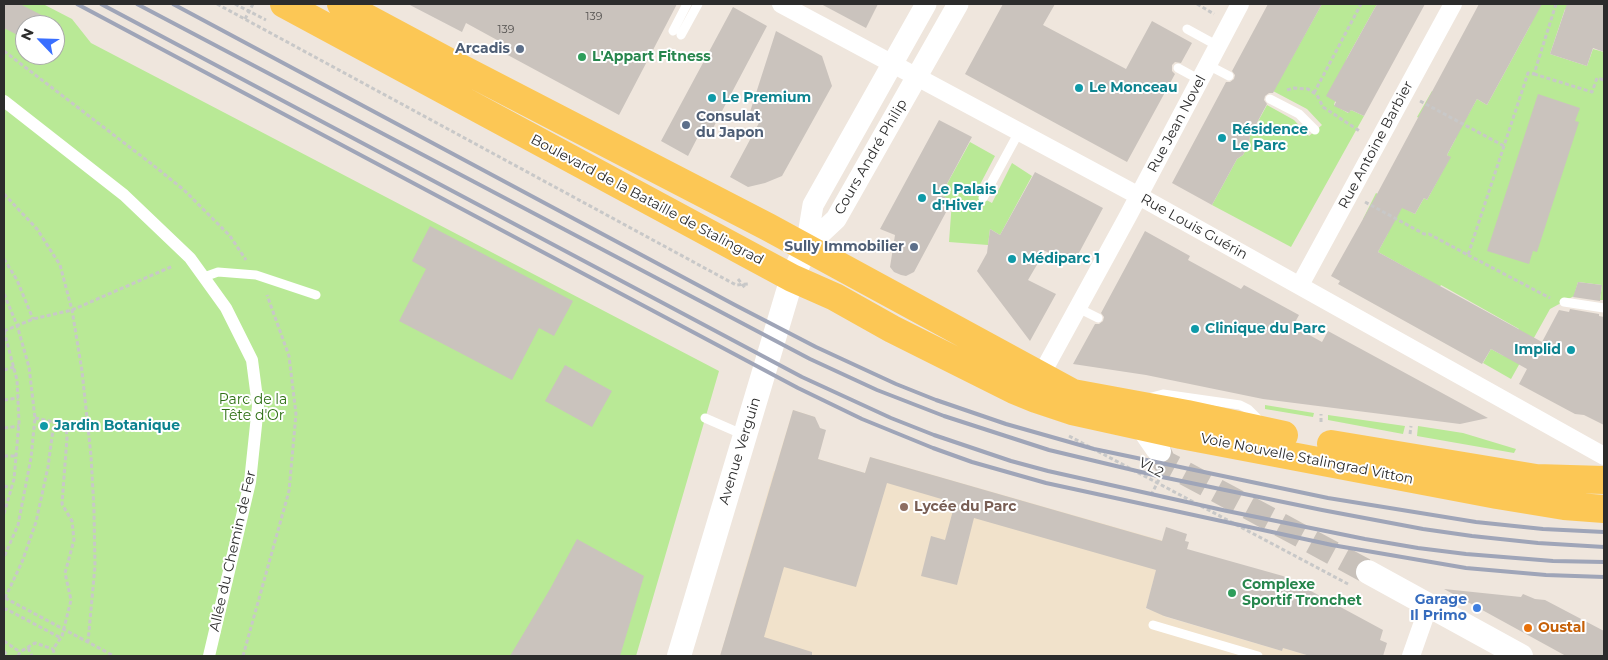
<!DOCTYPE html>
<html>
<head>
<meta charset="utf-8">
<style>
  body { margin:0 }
  #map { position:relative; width:1608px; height:660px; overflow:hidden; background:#efe6dd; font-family:Montserrat,sans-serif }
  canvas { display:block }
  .frame { position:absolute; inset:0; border:5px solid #2c2c2c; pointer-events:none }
  .north { position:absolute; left:15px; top:15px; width:50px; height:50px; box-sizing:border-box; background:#fff; border:1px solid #ababab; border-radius:50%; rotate:294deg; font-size:14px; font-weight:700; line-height:20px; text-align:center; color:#2c2c2c }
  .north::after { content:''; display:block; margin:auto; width:18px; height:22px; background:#3a6fff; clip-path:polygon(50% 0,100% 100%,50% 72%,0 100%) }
</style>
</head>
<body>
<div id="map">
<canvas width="1608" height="660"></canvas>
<div class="frame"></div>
<div class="north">N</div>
</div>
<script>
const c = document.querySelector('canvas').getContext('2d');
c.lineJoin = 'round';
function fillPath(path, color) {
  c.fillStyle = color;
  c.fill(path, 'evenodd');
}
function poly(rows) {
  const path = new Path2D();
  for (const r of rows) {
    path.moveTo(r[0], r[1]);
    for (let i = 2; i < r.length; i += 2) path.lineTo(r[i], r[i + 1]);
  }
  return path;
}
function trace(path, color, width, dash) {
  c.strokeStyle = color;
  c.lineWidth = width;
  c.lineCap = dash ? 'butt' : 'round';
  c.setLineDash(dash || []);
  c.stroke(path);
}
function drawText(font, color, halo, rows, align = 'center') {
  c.font = font + ' Montserrat,sans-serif';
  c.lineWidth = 4;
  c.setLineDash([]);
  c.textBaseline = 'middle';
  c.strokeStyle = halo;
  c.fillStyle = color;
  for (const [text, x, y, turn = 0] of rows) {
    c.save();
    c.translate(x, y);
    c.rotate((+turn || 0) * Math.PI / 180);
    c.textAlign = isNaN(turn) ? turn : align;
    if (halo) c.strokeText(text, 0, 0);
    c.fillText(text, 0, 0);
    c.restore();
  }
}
fillPath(poly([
  [793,410,815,417,816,421,818,459,865,473,870,457,1164,541,1146,609,1163,613,1163,616,1282,651,1283,648,1310,656,720,656,729,626,731,627,735,615,732,614,774,471,777,472,781,461,778,459]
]), '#f1e2cb');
fillPath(poly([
  [4,4,43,4,72,19,91,43,719,371,636,656,4,656],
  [25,25,55,25,55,55,25,55],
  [1322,4,1377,4,1347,58,1334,105,1348,113,1351,110,1364,116,1291,247,1212,205,1237,159,1243,155,1249,144,1250,136,1267,105,1294,120,1309,136,1322,125,1307,109,1273,91],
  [1532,4,1571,4,1569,10,1565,9,1550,54,1587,66,1593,49,1604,52,1604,300,1600,300,1602,285,1578,282,1574,296,1550,309,1511,379,1483,363,1491,349,1504,356,1519,329,1441,285,1420,322,1423,277,1378,252,1388,233,1363,219,1376,193,1415,214,1424,198,1427,200,1450,157,1447,155,1456,138,1417,117,1432,91,1457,105,1468,115,1477,99,1487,105,1530,26],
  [970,142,995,156,975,194,992,203,1012,163,1032,176,1000,235,990,229,988,245,949,242,952,201,941,195],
  [1265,405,1314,413,1313,417,1265,409],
  [1328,415,1405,426,1403,434,1328,420],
  [1418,426,1463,433,1516,449,1514,453,1417,436]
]), '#b9e996');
fillPath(poly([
  [4,4,20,4,61,25,25,25,25,39,4,28],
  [408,4,677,4,619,115,504,53,508,46,466,23,462,32],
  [821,4,878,4,866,28],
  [1003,4,1055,4,1043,25,1126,69,1152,21,1192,43,1181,63,1175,62,1172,65,1172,71,1175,74,1127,162,965,74],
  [1268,4,1322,4,1273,93,1269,93,1265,96,1264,100,1267,104,1250,136,1249,144,1243,155,1237,159,1212,205,1172,183,1226,82,1230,82,1234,79,1235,75,1232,71],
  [1377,4,1425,4,1364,116,1351,110,1349,113,1334,106,1336,102,1326,96],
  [1479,4,1542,4,1487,105,1477,99,1447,155,1451,157,1427,200,1424,198,1415,214,1402,208,1378,252,1542,342,1559,310,1569,312,1570,309,1599,314,1599,316,1604,317,1604,425,1584,415,1575,414,1519,384,1527,369,1491,349,1482,364,1338,284,1340,281,1331,276,1377,194],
  [1567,4,1604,4,1604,52,1593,48,1587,66,1550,54],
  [733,7,767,26,712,130,704,125,688,156,661,141],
  [776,31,822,56,832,86,782,176,765,183,748,187,730,177,760,121,749,115],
  [1538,94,1580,108,1575,121,1579,122,1537,252,1533,251,1529,264,1487,251],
  [939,120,972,137,941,195,952,201,914,272,906,276,901,275,894,272,890,267,895,235,880,229],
  [1035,172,1103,208,1073,264,1045,251,1028,280,1056,294,1030,341,977,271,987,253,990,229,1000,235],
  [430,226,573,301,554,336,539,328,512,380,399,321,426,269,412,261],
  [1145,231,1190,256,1188,260,1241,289,1244,285,1299,315,1293,326,1322,342,1328,331,1488,418,1460,424,1263,399,1146,375,1073,364,1095,324,1099,324,1103,321,1104,317,1101,313],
  [1578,282,1602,285,1600,301,1573,297],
  [565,365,612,391,592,427,545,401],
  [793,410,815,417,820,428,826,430,818,459,865,473,870,457,1162,541,1166,527,1187,534,1185,541,1189,542,1187,549,1283,576,1383,630,1380,640,1387,643,1383,656,1310,656,1283,648,1282,651,1164,616,1146,608,1156,570,974,518,957,585,921,576,931,536,945,540,955,503,887,483,856,587,784,567,764,637,812,652,812,656,720,656],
  [577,539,644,576,620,656,510,656,550,589],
  [1444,589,1521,597,1523,594,1535,599,1545,600,1604,631,1604,656,1566,656]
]), '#cac3bd');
trace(poly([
  [1159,451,1164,462,1368,572]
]), '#c8c1ba', 24, [24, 12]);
trace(poly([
  [217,4,736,285,748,284],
  [235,4,266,20],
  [1197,4,1214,14],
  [245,19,253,4],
  [4,51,153,165,184,190,230,236,246,260],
  [1534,74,1592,92,1597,78,1604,80],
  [1287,90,1294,88,1308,89,1317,95,1323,107,1361,132],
  [1314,93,1361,4],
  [1420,101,1504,146],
  [4,194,37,229,60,265,72,310,82,371,91,456,94,510,95,566,88,642],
  [1365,202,1424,234,1429,234,1468,255,1528,73,1534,74,1556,4],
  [1468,255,1550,298],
  [4,259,17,280,33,319],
  [738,279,746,289],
  [4,294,17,325,29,367,35,418,31,458,18,525,4,557],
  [4,331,33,319,72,310,173,266],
  [4,331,17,380,19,422,14,479,4,514],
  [4,370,14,367],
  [4,400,18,398],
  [35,418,54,422],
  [1321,422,1321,414],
  [4,428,19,426],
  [1410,434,1411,426],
  [1069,436,1348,584],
  [4,456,16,456],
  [4,486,12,488],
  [1151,495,1163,472],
  [5,598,22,562,36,522,48,467,54,422,62,422,66,427,67,438,62,504,72,521,74,540,65,573,71,600,62,636,53,649,55,656],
  [5,598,114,656],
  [4,610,6,609,61,638],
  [4,641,20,652],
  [28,648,32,656],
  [4,651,8,656],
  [18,656,20,652,35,643,53,649],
  [243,656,289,491,296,414,289,356,267,295]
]), '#c8c8c8', 3, [4, 2.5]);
trace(poly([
  [1187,29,1218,46],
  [673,31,687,4],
  [681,35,698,4],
  [1208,65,1229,76],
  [1178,68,1200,80],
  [1270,99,1299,114,1315,130],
  [983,198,1019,132],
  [204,277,218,272,256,275,316,295],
  [1564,302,1604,308],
  [1078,308,1098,318],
  [1148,398,1163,394,1240,405,1248,409,1260,421],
  [705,418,744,435],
  [1153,625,1258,656]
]), '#fff', 9);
trace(poly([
  [4,101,124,195,190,258,226,308,252,360,258,406,250,482,209,656]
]), '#fff', 12);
trace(poly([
  [781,4,1139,196,1604,456],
  [1300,285,1453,4],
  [1041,375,1128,216,1240,4],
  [1411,656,1429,605]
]), '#fff', 18);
trace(poly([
  [806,247,836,219,958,4],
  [806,247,813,205,926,4]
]), '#fff', 21);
trace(poly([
  [1141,425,1159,451],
  [1368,572,1521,656],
  [679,656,792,278,806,247]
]), '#fff', 24);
trace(poly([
  [284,4,792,278,835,297,892,329,1014,390,1036,399,1072,411,1181,435,1497,495,1564,506,1604,509],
  [341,4,455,65,768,227,1073,393,1187,414,1284,435],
  [1331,444,1536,478,1604,480]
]), '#fcc755', 28);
trace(poly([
  [77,4,798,388,862,419,933,448,972,462,1046,483,1332,545,1466,568,1546,575,1604,577],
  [101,4,802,377,891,418,934,435,1011,461,1048,471,1227,511,1365,539,1418,548,1466,554,1553,561,1604,562],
  [137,4,810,359,877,390,944,416,1049,450,1162,477,1322,510,1423,529,1472,536,1538,543,1604,547],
  [173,4,735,305,816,347,896,384,936,400,1006,424,1094,449,1328,498,1476,522,1543,529,1604,532]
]), '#9fa5b8', 4);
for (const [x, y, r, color] of [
  [520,49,5,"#5c6f8a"],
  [582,57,5,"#2e9e5b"],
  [1079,88,5,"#0f9aa8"],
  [712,98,5,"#0f9aa8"],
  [686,125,5,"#5c6f8a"],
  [1222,138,5,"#0f9aa8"],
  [922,198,5,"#0f9aa8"],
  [914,247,5,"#5c6f8a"],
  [1012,259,5,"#0f9aa8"],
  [1195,329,5,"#0f9aa8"],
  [1571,350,5,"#0f9aa8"],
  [44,426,5,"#0f9aa8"],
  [904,507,5,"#8d6e63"],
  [1232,593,5,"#2e9e5b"],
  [1477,608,5,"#3f7fe0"],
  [1528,628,5,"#e8710a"]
]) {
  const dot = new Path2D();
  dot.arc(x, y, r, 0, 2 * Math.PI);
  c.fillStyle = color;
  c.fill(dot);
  trace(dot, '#fff', 2);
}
drawText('11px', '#545250', null, [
  ["139",594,17],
  ["139",506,30]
]);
drawText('bold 14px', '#4e5e75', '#fff', [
  ["Arcadis",510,49],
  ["Consulat",696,117,"left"],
  ["du Japon",696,133,"left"],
  ["Sully Immobilier",904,247]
], 'right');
drawText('bold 14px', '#27864d', '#fff', [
  ["L'Appart Fitness",592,57],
  ["Complexe",1242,585],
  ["Sportif Tronchet",1242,601]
], 'left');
drawText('bold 14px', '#0d838f', '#fff', [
  ["Le Monceau",1089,88],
  ["Le Premium",722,98],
  ["Résidence",1232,130],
  ["Le Parc",1232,146],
  ["Le Palais",932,190],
  ["d'Hiver",932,206],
  ["Médiparc 1",1022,259],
  ["Clinique du Parc",1205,329],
  ["Implid",1561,350,"right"],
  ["Jardin Botanique",54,426]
], 'left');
drawText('14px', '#2c2c2c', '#fff', [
  ["Rue Jean Novel",1177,124,-62],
  ["Rue Antoine Barbier",1376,145,-62],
  ["Cours André Philip",871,157,-60],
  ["Boulevard de la Bataille de Stalingrad",647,200,28],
  ["Rue Louis Guérin",1194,227,29],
  ["Avenue Verguin",740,451,-73],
  ["Voie Nouvelle Stalingrad Vitton",1307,459,11],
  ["VL2",1151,468,28],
  ["Allée du Chemin de Fer",233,551,-77]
]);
drawText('14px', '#2f7015', '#fff', [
  ["Parc de la",253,400],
  ["Tête d'Or",253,416]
]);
drawText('bold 14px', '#785e54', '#fff', [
  ["Lycée du Parc",914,507]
], 'left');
drawText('bold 14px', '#366cbe', '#fff', [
  ["Garage",1467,600],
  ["Il Primo",1467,616]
], 'right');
drawText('bold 14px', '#c56008', '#fff', [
  ["Oustal",1538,628]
], 'left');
</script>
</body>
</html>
